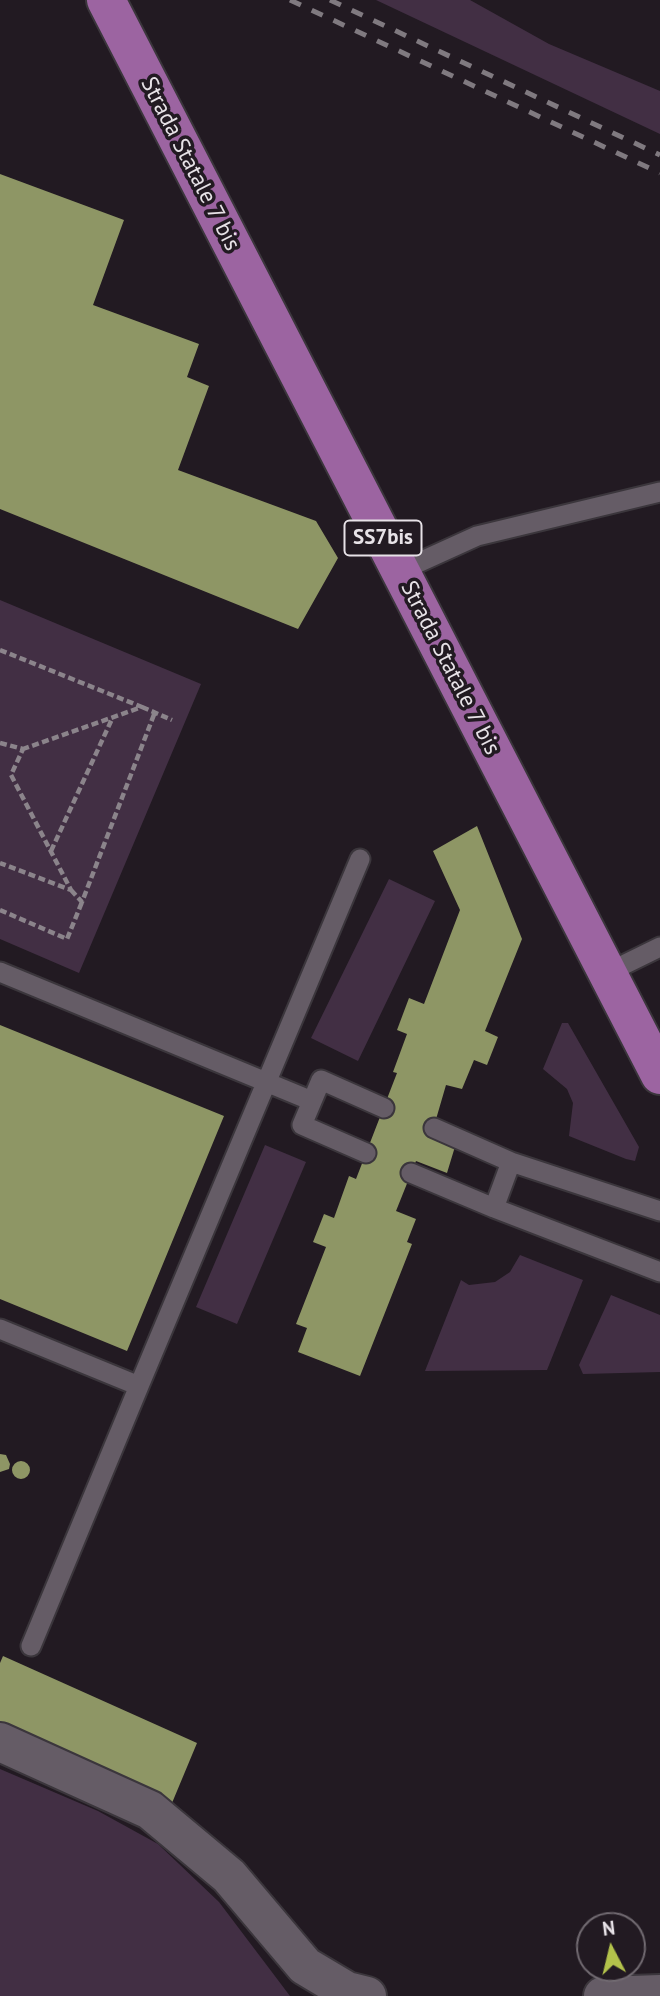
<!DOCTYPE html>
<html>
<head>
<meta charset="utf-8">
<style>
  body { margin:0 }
  #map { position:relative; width:660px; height:1996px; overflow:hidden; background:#221a22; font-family:"PT Sans",sans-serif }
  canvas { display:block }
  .north { position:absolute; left:576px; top:1912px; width:70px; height:70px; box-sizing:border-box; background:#221a22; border:2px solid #716a71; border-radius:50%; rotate:353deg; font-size:19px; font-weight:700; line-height:28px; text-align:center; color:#e7e2e7 }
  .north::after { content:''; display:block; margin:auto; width:24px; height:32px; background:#b3c24b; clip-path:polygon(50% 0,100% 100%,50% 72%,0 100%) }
</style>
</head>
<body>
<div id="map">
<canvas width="660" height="1996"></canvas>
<div class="north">N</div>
</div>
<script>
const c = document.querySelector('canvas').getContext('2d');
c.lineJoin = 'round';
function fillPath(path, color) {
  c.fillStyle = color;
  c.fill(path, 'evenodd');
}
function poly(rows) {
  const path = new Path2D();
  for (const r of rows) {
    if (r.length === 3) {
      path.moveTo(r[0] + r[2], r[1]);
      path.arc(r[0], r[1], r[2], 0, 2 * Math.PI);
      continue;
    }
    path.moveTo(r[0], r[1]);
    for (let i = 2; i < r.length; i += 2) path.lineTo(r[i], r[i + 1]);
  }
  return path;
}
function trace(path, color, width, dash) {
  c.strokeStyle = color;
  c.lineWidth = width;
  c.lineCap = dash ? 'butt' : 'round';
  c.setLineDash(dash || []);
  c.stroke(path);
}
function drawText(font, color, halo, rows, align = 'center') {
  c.font = font + ' "PT Sans",sans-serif';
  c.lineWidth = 7;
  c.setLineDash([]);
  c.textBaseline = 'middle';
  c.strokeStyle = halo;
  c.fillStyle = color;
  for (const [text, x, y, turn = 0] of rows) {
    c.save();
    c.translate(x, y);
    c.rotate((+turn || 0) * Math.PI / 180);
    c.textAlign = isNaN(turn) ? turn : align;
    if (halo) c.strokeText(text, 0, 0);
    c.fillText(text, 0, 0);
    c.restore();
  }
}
fillPath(poly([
  [376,0,470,0,549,44,660,91,660,134],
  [0,600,201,684,79,973,0,939],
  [389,879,435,901,358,1061,311,1038],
  [562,1023,568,1023,639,1147,635,1161,626,1159,569,1136,573,1103,567,1089,543,1069],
  [265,1145,306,1162,237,1324,196,1307],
  [520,1255,583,1280,547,1370,425,1371,461,1280,469,1285,495,1282,510,1272],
  [611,1295,660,1315,660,1372,583,1374,579,1365],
  [0,1769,98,1811,158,1844,219,1902,290,1996,0,1996]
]), '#422f44');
fillPath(poly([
  [0,174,124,220,93,305,199,344,187,377,209,386,178,470,316,521,338,558,298,629,0,509],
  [477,826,522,939,485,1031,498,1037,487,1065,474,1060,462,1089,446,1085,432,1133,457,1140,447,1173,416,1161,396,1211,416,1219,407,1242,412,1244,360,1376,298,1352,307,1328,296,1324,326,1247,313,1242,324,1214,334,1218,349,1176,356,1179,397,1073,393,1072,407,1034,397,1030,409,998,424,1004,460,910,433,851],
  [0,1025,224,1116,127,1351,0,1299],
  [0,1454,6,1455,10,1464,9,1469,0,1472],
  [21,1470,9],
  [3,1656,197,1743,172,1803,0,1727,0,1663]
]), '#8e9665');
const service = poly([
  [400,571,477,536,660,492],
  [0,972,312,1101],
  [607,973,660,947],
  [434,1128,511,1162],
  [366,1153,302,1125,321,1080,384,1108],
  [411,1173,494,1208],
  [660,1211,511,1162,494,1208,660,1272],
  [0,1329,139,1386,31,1646],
  [139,1386,360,859]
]);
const minor = poly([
  [0,1742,150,1810,229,1876,305,1966,347,1991,367,1996],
  [603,1996,660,1994]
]);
const primary = poly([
  [106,0,660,1075]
]);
trace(service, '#3b363c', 23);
trace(minor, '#3b363c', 42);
trace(primary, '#3b363c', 42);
trace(poly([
  [0,650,142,707,23,749],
  [142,707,172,720],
  [0,743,23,749,11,775,71,890,0,863],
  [51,851,112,719],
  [71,890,82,902,155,712],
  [0,910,67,939,82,902]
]), '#8b848b', 4.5, [7, 3.5]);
trace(service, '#655c66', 19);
trace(minor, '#655c66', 38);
trace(primary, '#9c64a1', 38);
trace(poly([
  [290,0,660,173],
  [330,0,660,155]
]), '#807a80', 5, [12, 12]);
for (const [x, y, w] of [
  [383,538,77]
]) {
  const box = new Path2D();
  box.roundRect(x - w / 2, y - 17.5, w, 35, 5);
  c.fillStyle = '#221a22';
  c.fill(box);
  trace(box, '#e7e2e7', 2);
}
drawText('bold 21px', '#e7e2e7', null, [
  ["SS7bis",383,538]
]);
drawText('23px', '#e7e2e7', '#221a22', [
  ["Strada Statale 7 bis",190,164,63],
  ["Strada Statale 7 bis",450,668,63]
]);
</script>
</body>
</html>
